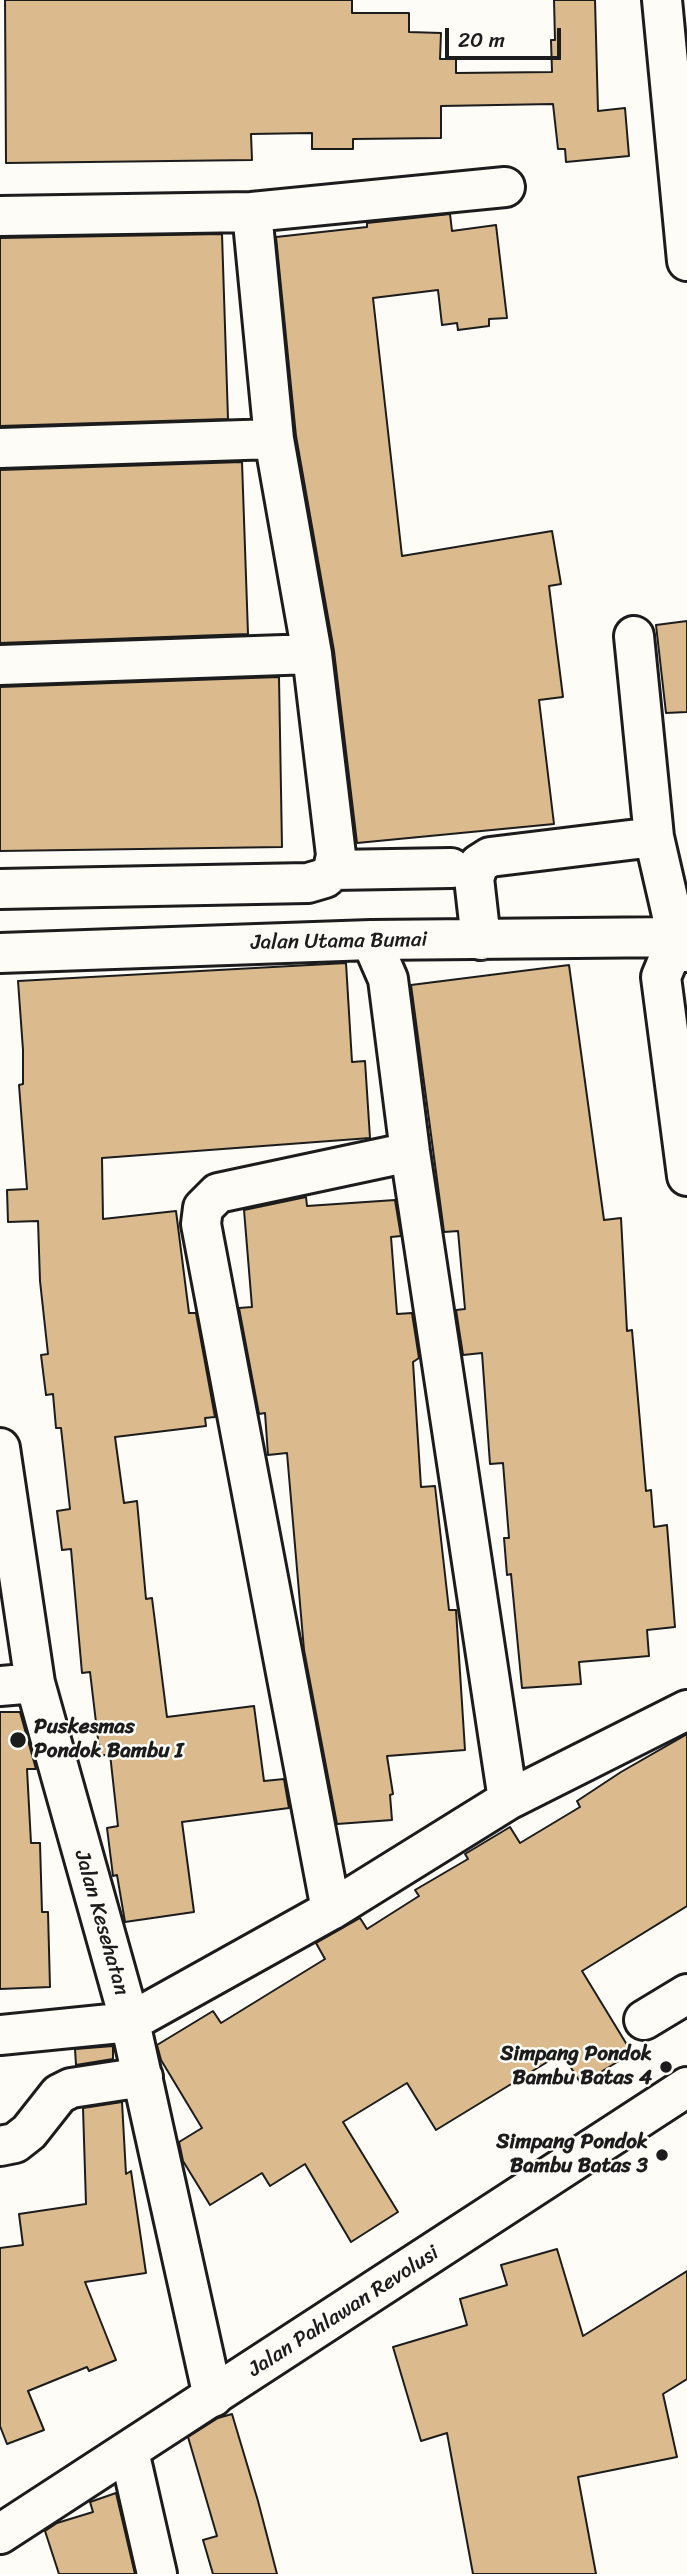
<!DOCTYPE html>
<html>
<head>
<meta charset="utf-8">
<style>
  body { margin:0 }
  #map { position:relative; width:687px; height:2574px; overflow:hidden; background:#fdfcf7; font-family:Sriracha,sans-serif }
  canvas { display:block }
  .scale { position:absolute; left:445px; top:28px; width:116px; height:32px; box-sizing:border-box; border:4px solid #1c1c1c; border-top:0; padding-left:9px; font-size:21px; line-height:24px; white-space:nowrap; color:#1c1c1c; -webkit-text-stroke:5px #fdfcf7; paint-order:stroke }
</style>
</head>
<body>
<div id="map">
<canvas width="687" height="2574"></canvas>
<div class="scale">20 m</div>
</div>
<script>
const c = document.querySelector('canvas').getContext('2d');
c.lineJoin = 'round';
function fillPath(path, color) {
  c.fillStyle = color;
  c.fill(path, 'evenodd');
}
function poly(rows) {
  const path = new Path2D();
  for (const r of rows) {
    path.moveTo(r[0], r[1]);
    for (let i = 2; i < r.length; i += 2) path.lineTo(r[i], r[i + 1]);
  }
  return path;
}
function trace(path, color, width, dash) {
  c.strokeStyle = color;
  c.lineWidth = width;
  c.lineCap = dash ? 'butt' : 'round';
  c.setLineDash(dash || []);
  c.stroke(path);
}
function drawText(font, color, halo, rows, align = 'center') {
  c.font = font + ' Sriracha,sans-serif';
  c.lineWidth = 5;
  c.setLineDash([]);
  c.textBaseline = 'middle';
  c.strokeStyle = halo;
  c.fillStyle = color;
  for (const [text, x, y, turn = 0] of rows) {
    c.save();
    c.translate(x, y);
    c.rotate((+turn || 0) * Math.PI / 180);
    c.textAlign = isNaN(turn) ? turn : align;
    if (halo) c.strokeText(text, 0, 0);
    c.fillText(text, 0, 0);
    c.restore();
  }
}
const building = poly([
  [5,0,352,0,352,13,409,13,409,32,441,33,440,59,456,59,456,73,552,72,551,40,555,40,554,0,595,0,598,111,625,108,629,156,566,162,565,149,558,149,553,104,441,106,441,138,353,139,353,149,312,149,312,133,251,134,252,160,6,163,5,0],
  [450,214,452,231,496,225,507,318,489,319,489,326,458,330,457,323,442,325,438,290,373,298,402,556,552,531,561,584,549,586,563,697,539,700,554,824,357,843,334,651,296,436,276,237,367,227,367,223,450,214],
  [222,234,228,419,0,426,0,238,222,234],
  [242,462,248,634,0,643,0,470,242,462],
  [687,621,687,712,666,713,656,625,687,621],
  [279,677,282,847,0,851,0,687,279,677],
  [346,963,352,1062,365,1061,370,1138,102,1158,103,1219,176,1211,189,1313,196,1313,215,1417,205,1418,206,1426,115,1437,124,1503,137,1501,146,1599,152,1598,167,1717,254,1706,264,1781,284,1779,289,1808,182,1822,194,1912,125,1922,117,1875,113,1876,107,1828,118,1826,110,1754,100,1756,90,1672,82,1673,71,1549,62,1550,57,1511,70,1509,61,1428,56,1428,53,1394,46,1395,41,1355,48,1354,40,1281,38,1221,8,1222,7,1190,27,1189,19,1085,23,1084,23,1050,18,981,346,963],
  [569,965,604,1220,621,1218,627,1331,632,1330,646,1491,651,1490,654,1527,667,1525,675,1627,647,1630,649,1656,579,1662,581,1684,522,1688,511,1574,507,1575,504,1538,509,1538,503,1463,490,1464,482,1353,463,1355,456,1310,465,1309,458,1231,444,1232,411,985,569,965],
  [306,1197,307,1206,395,1200,401,1236,391,1237,397,1314,412,1313,419,1358,413,1362,421,1487,435,1486,449,1610,456,1610,465,1750,387,1756,393,1794,390,1795,392,1820,337,1824,304,1650,287,1453,268,1455,265,1413,259,1414,239,1308,252,1307,244,1210,306,1197],
  [0,1712,20,1712,36,1769,27,1769,31,1843,40,1843,42,1912,48,1912,50,1987,0,1989,0,1712],
  [687,1734,687,1906,582,1971,632,2053,581,2084,562,2053,436,2130,407,2083,343,2122,398,2212,351,2242,305,2164,270,2186,262,2173,210,2205,183,2161,179,2142,202,2128,161,2060,157,2045,213,2011,221,2023,325,1959,316,1943,360,1918,367,1929,419,1896,415,1890,468,1859,465,1854,510,1827,520,1843,580,1807,577,1801,621,1772,687,1734],
  [113,2046,113,2059,76,2065,75,2049,113,2046],
  [122,2102,126,2174,131,2171,146,2273,85,2282,116,2360,89,2371,87,2367,28,2391,44,2430,7,2444,0,2426,0,2248,23,2245,19,2214,86,2204,83,2108,122,2102],
  [557,2249,583,2336,687,2271,687,2379,663,2394,677,2457,578,2477,596,2574,473,2574,447,2433,421,2441,393,2347,467,2325,460,2299,507,2285,501,2265,557,2249],
  [232,2414,258,2501,277,2574,213,2574,203,2540,217,2536,188,2437,218,2418,232,2414],
  [116,2493,135,2574,59,2574,45,2531,57,2523,93,2512,90,2502,116,2493]
]);
fillPath(building, '#dbbb8e');
trace(building, '#1c1c1c', 2);
const minor = poly([
  [662,0,687,261],
  [252,212,505,187],
  [0,216,252,212,274,439,312,654,336,855,333,870,325,878,308,883,0,889],
  [0,448,274,439],
  [634,636,654,837,677,937,687,952],
  [0,665,312,654],
  [333,870,451,868],
  [685,919,661,977,687,1176],
  [371,940,388,979,410,1152,508,1800],
  [481,940,474,878,479,864,490,857,654,837],
  [0,953,371,940,677,937],
  [0,1448,35,1683,130,2022,213,2397],
  [0,1686,35,1683],
  [331,1910,201,1224,203,1208,218,1193,410,1152],
  [644,2020,687,1994],
  [0,2035,130,2022,331,1910,508,1800,687,1710],
  [0,2146,15,2143,29,2132,59,2094,71,2088,143,2077],
  [129,2451,157,2574]
]);
const major = poly([
  [0,2534,687,2087]
]);
trace(minor, '#1c1c1c', 44);
trace(major, '#1c1c1c', 44);
trace(minor, '#fdfcf7', 38);
trace(major, '#fdfcf7', 38);
for (const [x, y, r, color] of [
  [18,1740,9,"#1c1c1c"],
  [666,2067,7,"#1c1c1c"],
  [662,2155,7,"#1c1c1c"]
]) {
  const dot = new Path2D();
  dot.arc(x, y, r, 0, 2 * Math.PI);
  c.fillStyle = color;
  c.fill(dot);
  trace(dot, '#fdfcf7', 2.5);
}
drawText('21px', '#1c1c1c', '#fdfcf7', [
  ["Jalan Utama Bumai",339,942,-1],
  ["Jalan Kesehatan",101,1923,74],
  ["Jalan Pahlawan Revolusi",344,2312,-33]
]);
drawText('bold 21px', '#1c1c1c', '#fdfcf7', [
  ["Puskesmas",34,1728,"left"],
  ["Pondok Bambu I",34,1752,"left"],
  ["Simpang Pondok",652,2055],
  ["Bambu Batas 4",652,2079],
  ["Simpang Pondok",648,2143],
  ["Bambu Batas 3",648,2167]
], 'right');
</script>
</body>
</html>
